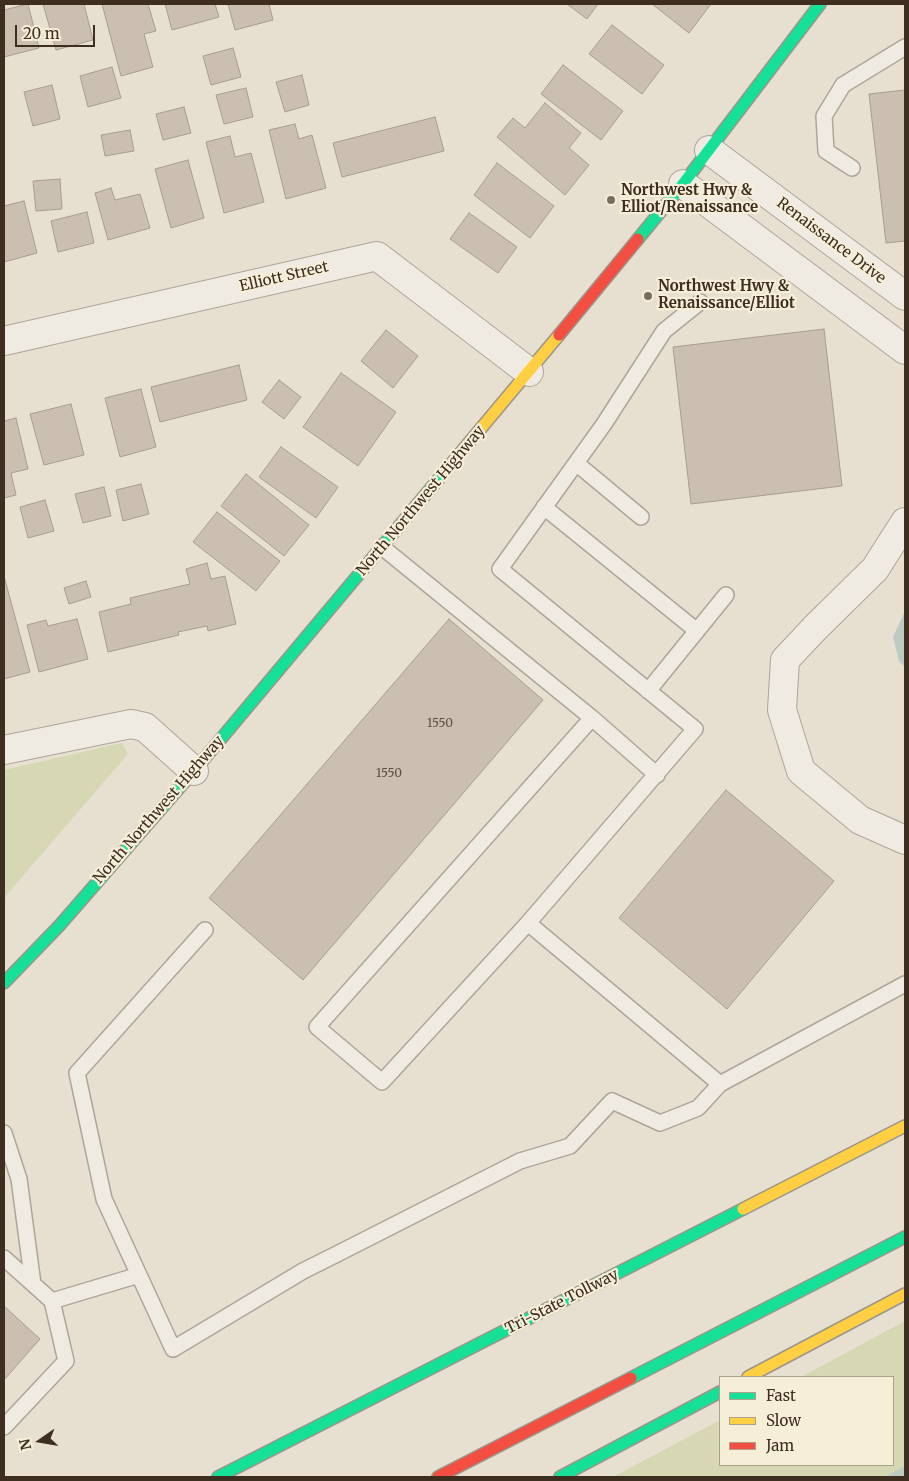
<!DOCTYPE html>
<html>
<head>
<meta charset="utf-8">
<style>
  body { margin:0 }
  #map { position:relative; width:909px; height:1481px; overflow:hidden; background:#e7e0d1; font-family:Merriweather,serif }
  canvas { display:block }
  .frame { position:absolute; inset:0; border:5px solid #3d2e20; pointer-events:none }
  .legend { position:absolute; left:719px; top:1376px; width:175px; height:90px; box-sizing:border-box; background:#f7eed8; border:1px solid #ada18e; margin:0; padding:6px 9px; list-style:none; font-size:15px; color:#3d2e20 }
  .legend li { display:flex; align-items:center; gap:10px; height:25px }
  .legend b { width:25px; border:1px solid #ada18e }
  .north { position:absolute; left:15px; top:1416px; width:50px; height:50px; -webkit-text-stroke:4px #f7eed8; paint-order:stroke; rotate:257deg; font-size:14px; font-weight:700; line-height:20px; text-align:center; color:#3d2e20 }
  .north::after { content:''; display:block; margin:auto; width:18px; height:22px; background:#3d2e20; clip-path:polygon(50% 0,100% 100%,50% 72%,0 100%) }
  .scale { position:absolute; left:15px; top:25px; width:80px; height:22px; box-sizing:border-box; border:2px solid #3d2e20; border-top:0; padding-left:6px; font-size:15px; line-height:18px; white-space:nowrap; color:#3d2e20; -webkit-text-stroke:4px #f7eed8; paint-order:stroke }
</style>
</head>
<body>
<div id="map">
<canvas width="909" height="1481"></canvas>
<div class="frame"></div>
<ul class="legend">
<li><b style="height:6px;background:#16e098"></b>Fast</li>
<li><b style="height:6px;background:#ffcf43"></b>Slow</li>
<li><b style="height:6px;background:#f24e42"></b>Jam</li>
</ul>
<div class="north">N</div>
<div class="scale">20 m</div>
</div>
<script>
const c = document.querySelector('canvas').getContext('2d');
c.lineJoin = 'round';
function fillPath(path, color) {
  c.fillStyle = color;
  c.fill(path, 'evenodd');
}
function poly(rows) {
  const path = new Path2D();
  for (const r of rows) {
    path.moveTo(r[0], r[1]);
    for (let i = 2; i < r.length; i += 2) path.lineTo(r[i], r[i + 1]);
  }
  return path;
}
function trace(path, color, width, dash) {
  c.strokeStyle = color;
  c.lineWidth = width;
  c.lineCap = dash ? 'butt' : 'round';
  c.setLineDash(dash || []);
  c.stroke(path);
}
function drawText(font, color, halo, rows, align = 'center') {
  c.font = font + ' Merriweather,serif';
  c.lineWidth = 4.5;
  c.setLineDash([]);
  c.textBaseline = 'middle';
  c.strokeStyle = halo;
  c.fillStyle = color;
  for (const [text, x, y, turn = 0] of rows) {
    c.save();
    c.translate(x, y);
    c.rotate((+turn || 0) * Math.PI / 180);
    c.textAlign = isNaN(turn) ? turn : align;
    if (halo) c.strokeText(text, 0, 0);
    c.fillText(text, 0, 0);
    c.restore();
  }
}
fillPath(poly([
  [122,743,128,754,4,898,4,770],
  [905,1321,905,1477,613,1477,720,1420,720,1465,893,1465,893,1377,801,1377]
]), '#d6d7b3');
fillPath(poly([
  [905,611,905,667,899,661,893,637],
  [905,1466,905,1477,884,1477]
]), '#bcccc2');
const building = poly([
  [28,4,39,48,4,57,4,10,28,4],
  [43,4,84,4,93,40,56,50,43,4],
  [102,4,148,4,156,31,144,34,153,67,121,76,102,4],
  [165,4,215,4,219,17,172,30,165,4],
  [228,4,269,4,273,20,235,30,228,4],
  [567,4,598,4,587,19,567,4],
  [652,4,711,4,689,33,652,4],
  [612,25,664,65,642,94,589,54,612,25],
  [233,48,241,77,211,85,203,56,233,48],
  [563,65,623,111,601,140,541,94,563,65],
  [112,67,121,98,88,107,80,76,112,67],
  [302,75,309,105,285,112,276,82,302,75],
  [52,85,60,119,33,126,24,92,52,85],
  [246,88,253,117,224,124,216,95,246,88],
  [905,90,905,241,886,243,869,94,905,90],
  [545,103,581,133,569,148,589,165,565,195,497,137,513,118,525,128,545,103],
  [184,107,191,133,163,140,156,114,184,107],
  [435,117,444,151,342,177,333,143,435,117],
  [295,124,299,139,312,135,326,188,286,199,269,130,295,124],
  [130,130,134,151,105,156,101,135,130,130],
  [230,136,235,157,251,153,264,202,224,213,206,142,230,136],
  [188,160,204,218,171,228,155,169,188,160],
  [497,163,554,206,530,238,474,195,497,163],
  [60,179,62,209,36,211,33,181,60,179],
  [111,188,115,200,140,194,150,228,108,240,95,193,111,188],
  [24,201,37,253,4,262,4,206,24,201],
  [87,212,94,243,58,252,51,221,87,212],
  [469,213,517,247,498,273,450,239,469,213],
  [824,329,842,486,691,504,673,347,824,329],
  [386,330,418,356,393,388,361,361,386,330],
  [239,365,247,400,160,422,151,387,239,365],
  [341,373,396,412,358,466,303,427,341,373],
  [279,380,301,397,284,419,262,402,279,380],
  [141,389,156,447,120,457,105,398,141,389],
  [71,404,84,455,44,465,30,414,71,404],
  [16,418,28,469,11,473,16,495,4,498,4,421,16,418],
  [281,447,338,487,316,518,259,477,281,447],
  [246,474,309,525,284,556,221,506,246,474],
  [141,484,149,514,123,521,116,490,141,484],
  [104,487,111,516,83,523,75,494,104,487],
  [45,500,54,531,28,538,20,507,45,500],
  [217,512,280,561,256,591,193,542,217,512],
  [207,563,211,579,225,576,236,624,208,631,207,626,178,632,179,635,108,652,99,612,131,604,130,598,190,584,186,569,207,563],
  [4,576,30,672,4,679,4,576],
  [86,581,91,597,69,604,64,588,86,581],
  [77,619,88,659,39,672,27,625,46,620,48,626,77,619],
  [449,619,543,700,303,980,209,898,449,619],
  [726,790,834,881,727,1009,619,918,726,790],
  [4,1306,40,1339,4,1380,4,1306]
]);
fillPath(building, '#cbbfb2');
trace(building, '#a89c90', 1);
const lane = poly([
  [852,168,826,151,824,116,843,85,905,47],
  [700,302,664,331,604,424,500,569,695,729,528,923,720,1084,905,984],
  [576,463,641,517],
  [544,507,697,631],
  [382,547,592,718],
  [648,691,726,595],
  [528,923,382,1082,317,1027,592,718,657,775],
  [205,930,77,1073,104,1199,173,1349,303,1271,337,1254,520,1161,570,1146,612,1101,660,1123,698,1108,720,1084],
  [4,1133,19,1179,33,1284],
  [4,1258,52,1301],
  [4,1427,66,1361,52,1301,139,1275]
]);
const street = poly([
  [709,150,905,296],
  [683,184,905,350],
  [4,341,377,256,529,372],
  [905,522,875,569,815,628,785,660,782,710,801,771,860,820,905,840],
  [4,750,131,724,145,727,194,771]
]);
const fast = poly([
  [638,239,683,184,820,4],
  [4,983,59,926,194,771,447,469],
  [631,1378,905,1237],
  [218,1477,743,1209],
  [560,1477,720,1392]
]);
const slow = poly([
  [447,469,559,335],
  [743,1209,905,1126],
  [748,1377,905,1294]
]);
const jam = poly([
  [559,335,638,239],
  [438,1477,631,1378]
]);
trace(lane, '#ada599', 18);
trace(street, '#ada599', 30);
trace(fast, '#9c958a', 14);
trace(slow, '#9c958a', 14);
trace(jam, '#9c958a', 14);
trace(lane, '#efebe3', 15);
trace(street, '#efebe3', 28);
trace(fast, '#16e098', 11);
trace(slow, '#ffcf43', 11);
trace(jam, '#f24e42', 11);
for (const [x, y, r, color] of [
  [611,200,5,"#786c5e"],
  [648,296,5,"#786c5e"]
]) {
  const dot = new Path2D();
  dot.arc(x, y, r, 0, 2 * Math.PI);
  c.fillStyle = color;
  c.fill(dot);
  trace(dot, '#f7eed8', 2);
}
drawText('12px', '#605244', null, [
  ["1550",440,724],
  ["1550",389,774]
]);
drawText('bold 15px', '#3d2e20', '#f7eed8', [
  ["Northwest Hwy &",621,191],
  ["Elliot/Renaissance",621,208],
  ["Northwest Hwy &",658,287],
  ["Renaissance/Elliot",658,304]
], 'left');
drawText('15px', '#3d2e20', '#f7eed8', [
  ["Renaissance Drive",831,241,37],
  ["Elliott Street",284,277,-13],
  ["North Northwest Highway",421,501,-50],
  ["North Northwest Highway",159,810,-49],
  ["Tri-State Tollway",562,1302,-27]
]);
</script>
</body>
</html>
